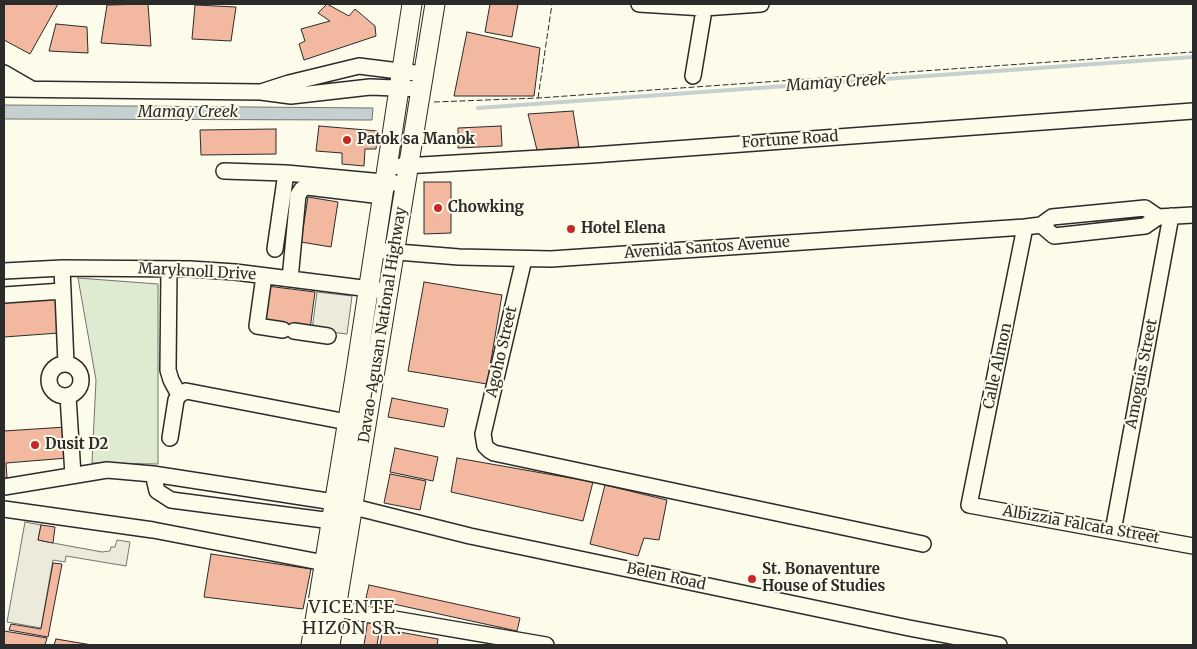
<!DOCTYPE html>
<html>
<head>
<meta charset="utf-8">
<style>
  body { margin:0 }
  #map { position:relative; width:1197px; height:649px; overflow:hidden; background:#fdfbea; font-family:Merriweather,serif }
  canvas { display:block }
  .frame { position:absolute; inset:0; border:5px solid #2b2b2b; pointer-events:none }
</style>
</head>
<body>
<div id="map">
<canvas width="1197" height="649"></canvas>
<div class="frame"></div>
</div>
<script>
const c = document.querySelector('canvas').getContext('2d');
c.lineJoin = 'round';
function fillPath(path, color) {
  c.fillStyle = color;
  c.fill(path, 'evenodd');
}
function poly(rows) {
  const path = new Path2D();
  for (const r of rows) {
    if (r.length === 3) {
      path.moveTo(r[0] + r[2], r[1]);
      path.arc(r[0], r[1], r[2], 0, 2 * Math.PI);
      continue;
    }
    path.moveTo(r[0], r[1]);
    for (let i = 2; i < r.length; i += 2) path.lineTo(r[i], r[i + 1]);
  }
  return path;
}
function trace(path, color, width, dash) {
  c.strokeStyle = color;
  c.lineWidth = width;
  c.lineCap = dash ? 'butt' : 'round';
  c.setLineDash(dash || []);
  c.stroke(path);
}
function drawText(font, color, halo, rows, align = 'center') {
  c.font = font + ' Merriweather,serif';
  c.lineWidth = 4;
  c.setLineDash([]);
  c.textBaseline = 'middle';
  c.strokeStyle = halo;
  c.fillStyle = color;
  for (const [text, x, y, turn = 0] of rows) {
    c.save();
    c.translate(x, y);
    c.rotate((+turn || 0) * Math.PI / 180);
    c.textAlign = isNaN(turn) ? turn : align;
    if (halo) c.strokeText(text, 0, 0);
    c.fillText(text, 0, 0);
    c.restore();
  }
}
const green = poly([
  [78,278,158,284,158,464,92,463,96,380,78,278]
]);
fillPath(green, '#deebd1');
trace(green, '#74746e', 1);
const parking = poly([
  [317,292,352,296,347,334,312,330,317,292],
  [25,522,41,525,38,540,53,543,102,552,110,551,111,547,115,547,117,540,130,542,126,566,66,556,65,562,53,560,41,628,7,622,25,522]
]);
fillPath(parking, '#eceadb');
trace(parking, '#74746e', 1);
const water = poly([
  [4,105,373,108,372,120,4,119,4,105]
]);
fillPath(water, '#c7d0d0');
trace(water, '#74746e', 1);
trace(poly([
  [478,108,1193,57]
]), '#c7d0d0', 4);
const building = poly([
  [4,4,58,4,30,54,4,40,4,4],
  [148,4,151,46,101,43,107,5,148,4],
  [327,4,349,16,355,9,375,26,376,36,304,60,299,44,305,41,301,29,330,21,318,13,327,4],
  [490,4,518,4,512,37,485,32,490,4],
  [195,5,236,7,231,41,192,39,195,5],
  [56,24,87,27,88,53,49,51,56,24],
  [467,32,540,48,534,96,454,96,467,32],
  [573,111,579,147,537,150,528,114,573,111],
  [319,126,378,131,376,149,365,149,364,166,342,164,342,153,316,151,319,126],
  [501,126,502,146,458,148,458,128,501,126],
  [276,129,276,154,201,155,200,130,276,129],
  [424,182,451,182,451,233,424,234,424,182],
  [308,197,338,202,331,247,301,242,308,197],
  [1111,217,1111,225,1096,226,1096,218,1111,217],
  [424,282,502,295,487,384,408,371,424,282],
  [267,286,315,292,310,329,262,322,267,286],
  [57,298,59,333,4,337,4,302,57,298],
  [392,398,448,409,444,427,388,417,392,398],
  [66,427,68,458,6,463,7,478,4,478,4,431,66,427],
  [395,448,438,457,433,481,390,472,395,448],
  [457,458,593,482,583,521,451,492,457,458],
  [390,474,426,481,420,510,384,503,390,474],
  [605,485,667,500,659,540,644,538,638,556,590,544,605,485],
  [41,525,55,527,53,543,38,540,41,525],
  [211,554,311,569,303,609,204,597,211,554],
  [53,563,62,564,48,637,9,630,11,624,41,629,53,563],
  [369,585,520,618,517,631,366,598,369,585],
  [368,619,381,621,377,645,364,645,368,619],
  [383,629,438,639,437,645,380,645,383,629],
  [4,631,47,638,45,645,4,645,4,631],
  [56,639,92,645,54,645,56,639]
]);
fillPath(building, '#f2b8a0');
trace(building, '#2b2b2b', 1);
const minor = poly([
  [639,4,704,8,761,4],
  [4,73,30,88],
  [693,76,705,4],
  [4,89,261,92,291,96,370,87,421,89],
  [261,92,289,83,359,66,423,74],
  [387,167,592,155,1193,111],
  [224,171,286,173,405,184],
  [1041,225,1054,236,1145,226,1158,217,1193,215],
  [1025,227,969,505,1193,546],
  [275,249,286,173],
  [385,251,459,257,551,259,1025,227,1041,225,1052,217,1145,208,1158,217],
  [524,259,483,434,485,446,489,450,494,453,923,544],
  [62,268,66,364],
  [169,269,168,370,171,380,179,395],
  [4,271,62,268,190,269,235,272,378,290],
  [264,276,257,326,283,330],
  [290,279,298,195,302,189,307,187,382,196],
  [4,295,63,291],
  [294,331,328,336],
  [65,380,16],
  [68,396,73,475],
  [170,438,176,400,179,395,186,391,347,422],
  [153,474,157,491,171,500,332,521],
  [4,487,107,470,153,474,334,502,470,536,909,628,999,645],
  [4,509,153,530,335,565],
  [1113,531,1171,216],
  [336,609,546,645]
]);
const major = poly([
  [311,645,355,377,412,4],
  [330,645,435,4]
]);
trace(minor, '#2b2b2b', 18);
trace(major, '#2b2b2b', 21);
trace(minor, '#fdfbea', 15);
trace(major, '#fdfbea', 19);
trace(poly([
  [538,98,552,4],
  [434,102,538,98,1193,52]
]), '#2b2b2b', 1, [6, 2.5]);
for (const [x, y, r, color] of [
  [347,140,5,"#c62828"],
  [438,208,5,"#c62828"],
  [571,229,5,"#c62828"],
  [35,445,5,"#c62828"],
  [752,579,5,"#c62828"]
]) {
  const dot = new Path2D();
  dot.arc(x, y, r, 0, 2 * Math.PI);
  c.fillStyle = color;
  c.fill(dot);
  trace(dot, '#fdfbea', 2);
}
drawText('bold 15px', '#2b2b2b', '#fdfbea', [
  ["Patok sa Manok",357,140],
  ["Chowking",448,208],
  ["Hotel Elena",581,229],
  ["Dusit D2",45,445],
  ["St. Bonaventure",762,570],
  ["House of Studies",762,587]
], 'left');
drawText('15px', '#2b2b2b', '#fdfbea', [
  ["Fortune Road",790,140,-4],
  ["Avenida Santos Avenue",707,248,-4],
  ["Maryknoll Drive",197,272,3],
  ["Davao-Agusan National Highway",383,325,-81],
  ["Agoho Street",502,352,-77],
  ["Calle Almon",998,366,-78],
  ["Amoguis Street",1142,374,-79],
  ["Albizzia Falcata Street",1081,525,10],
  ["Belen Road",666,577,12]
]);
drawText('italic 16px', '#2b2b2b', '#fdfbea', [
  ["Mamay Creek",836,83,-4],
  ["Mamay Creek",188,112]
]);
c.letterSpacing = '1px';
drawText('18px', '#2b2b2b', '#fdfbea', [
  ["VICENTE",352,608],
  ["HIZON SR.",352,629]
]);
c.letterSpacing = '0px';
</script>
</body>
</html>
